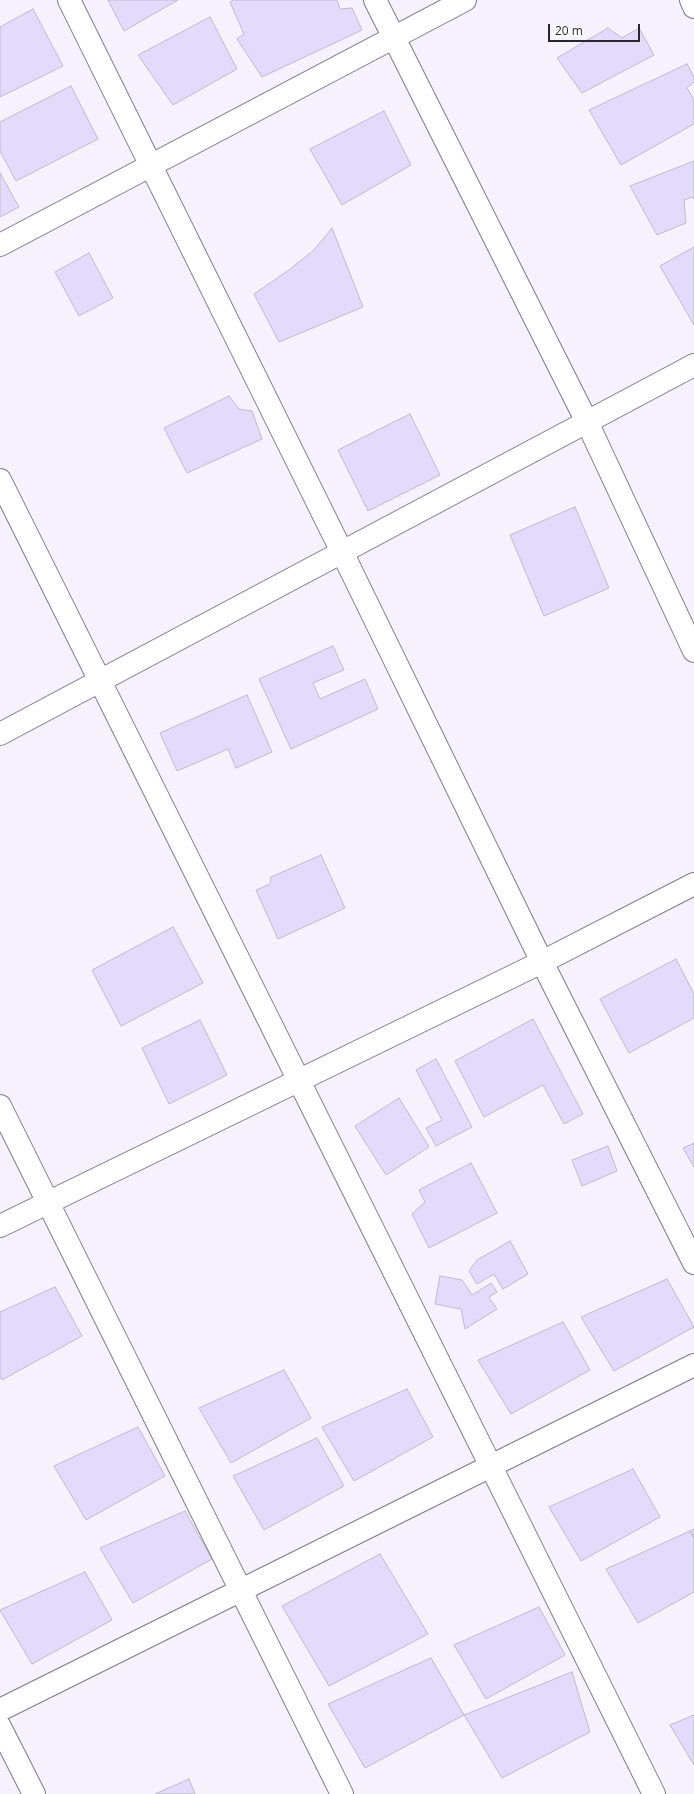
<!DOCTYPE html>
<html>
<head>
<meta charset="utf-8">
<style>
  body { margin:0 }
  #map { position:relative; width:694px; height:1794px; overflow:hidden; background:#f5f2fe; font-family:"Open Sans",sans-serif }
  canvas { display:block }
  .scale { position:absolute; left:548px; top:24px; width:92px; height:18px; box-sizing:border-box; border:2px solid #28262d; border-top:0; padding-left:5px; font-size:12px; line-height:14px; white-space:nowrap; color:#28262d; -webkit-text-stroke:3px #fff; paint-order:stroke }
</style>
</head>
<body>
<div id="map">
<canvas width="694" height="1794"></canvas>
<div class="scale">20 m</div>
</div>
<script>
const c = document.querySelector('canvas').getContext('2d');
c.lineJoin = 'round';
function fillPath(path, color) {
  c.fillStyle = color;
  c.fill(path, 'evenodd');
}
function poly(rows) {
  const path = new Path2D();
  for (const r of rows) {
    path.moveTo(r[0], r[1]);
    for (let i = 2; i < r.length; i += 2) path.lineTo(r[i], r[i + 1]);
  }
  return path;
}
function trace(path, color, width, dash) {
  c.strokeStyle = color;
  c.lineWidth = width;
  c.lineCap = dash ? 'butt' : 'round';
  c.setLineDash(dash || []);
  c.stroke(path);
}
const building = poly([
  [108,0,178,0,124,31,108,0],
  [233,0,337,0,340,9,352,8,362,30,262,77,237,39,244,34,230,2,233,0],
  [33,9,63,66,0,97,0,27,33,9],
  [210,17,237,69,173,105,138,55,210,17],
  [608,28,622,38,639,28,654,55,582,93,557,58,608,28],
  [687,64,694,77,694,82,687,88,694,100,694,124,621,165,589,110,687,64],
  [71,86,98,139,16,181,0,151,0,122,71,86],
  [384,111,411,165,342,205,310,149,384,111],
  [694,161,694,199,692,197,684,200,686,223,657,235,630,186,694,161],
  [0,173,19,207,0,217,0,173],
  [332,228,363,307,279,342,254,294,289,270,314,250,332,228],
  [694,247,694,325,660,266,694,247],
  [89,253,113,298,79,316,55,272,89,253],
  [229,396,239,409,252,411,262,439,187,473,164,428,229,396],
  [410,414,440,475,368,511,338,450,410,414],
  [575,507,609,588,544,616,510,535,575,507],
  [333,646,344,670,313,683,320,699,365,679,378,709,291,749,259,679,333,646],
  [247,695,272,752,236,768,228,749,177,771,160,733,247,695],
  [321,855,345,908,278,939,256,890,270,884,271,877,321,855],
  [173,927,203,983,121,1026,92,970,173,927],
  [676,959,694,994,694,1018,629,1053,600,999,676,959],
  [533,1019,583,1114,564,1124,543,1085,484,1117,455,1061,533,1019],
  [200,1020,227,1075,169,1104,142,1048,200,1020],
  [436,1059,472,1127,436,1146,426,1128,442,1120,416,1070,436,1059],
  [399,1098,429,1147,386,1175,355,1126,399,1098],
  [694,1143,694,1167,683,1148,694,1143],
  [608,1146,617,1171,582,1186,572,1160,608,1146],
  [471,1163,497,1213,429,1248,412,1214,425,1202,419,1190,471,1163],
  [510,1241,528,1274,503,1289,494,1274,477,1284,469,1271,477,1260,510,1241],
  [440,1276,462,1280,472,1295,491,1283,497,1292,489,1297,497,1309,465,1329,461,1309,435,1304,440,1276],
  [667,1279,694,1327,614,1371,581,1317,667,1279],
  [55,1287,82,1336,2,1380,0,1376,0,1312,55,1287],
  [563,1322,590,1370,511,1414,478,1360,563,1322],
  [284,1370,311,1418,231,1463,199,1408,284,1370],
  [407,1389,433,1437,354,1481,322,1427,407,1389],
  [138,1427,165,1476,86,1520,54,1466,138,1427],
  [317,1438,344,1486,264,1530,233,1476,317,1438],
  [633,1469,660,1517,581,1561,549,1507,633,1469],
  [185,1511,212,1559,133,1603,100,1548,185,1511],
  [694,1529,694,1538,690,1531,694,1529],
  [690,1531,694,1538,694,1592,638,1623,606,1569,690,1531],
  [380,1554,428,1634,329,1686,282,1606,380,1554],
  [85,1572,112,1620,32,1664,0,1610,85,1572],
  [539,1607,565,1655,486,1699,454,1645,539,1607],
  [431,1658,464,1715,365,1768,328,1704,431,1658],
  [572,1672,590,1732,502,1778,464,1715,572,1672],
  [694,1715,694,1765,670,1725,694,1715],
  [189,1779,195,1794,155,1794,189,1779]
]);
fillPath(building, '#e2dbfb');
trace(building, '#bebacd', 1);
const minor = poly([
  [69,0,342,552,542,962,694,1263],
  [375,0,587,422,694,651],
  [691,0,694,7],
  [0,245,465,0],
  [0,480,654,1794],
  [0,734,694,365],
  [0,1106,342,1794],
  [0,1226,542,962,694,884],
  [0,1710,694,1365],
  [0,1727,34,1794]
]);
trace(minor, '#7e7a8b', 24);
trace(minor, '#fff', 22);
</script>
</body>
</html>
